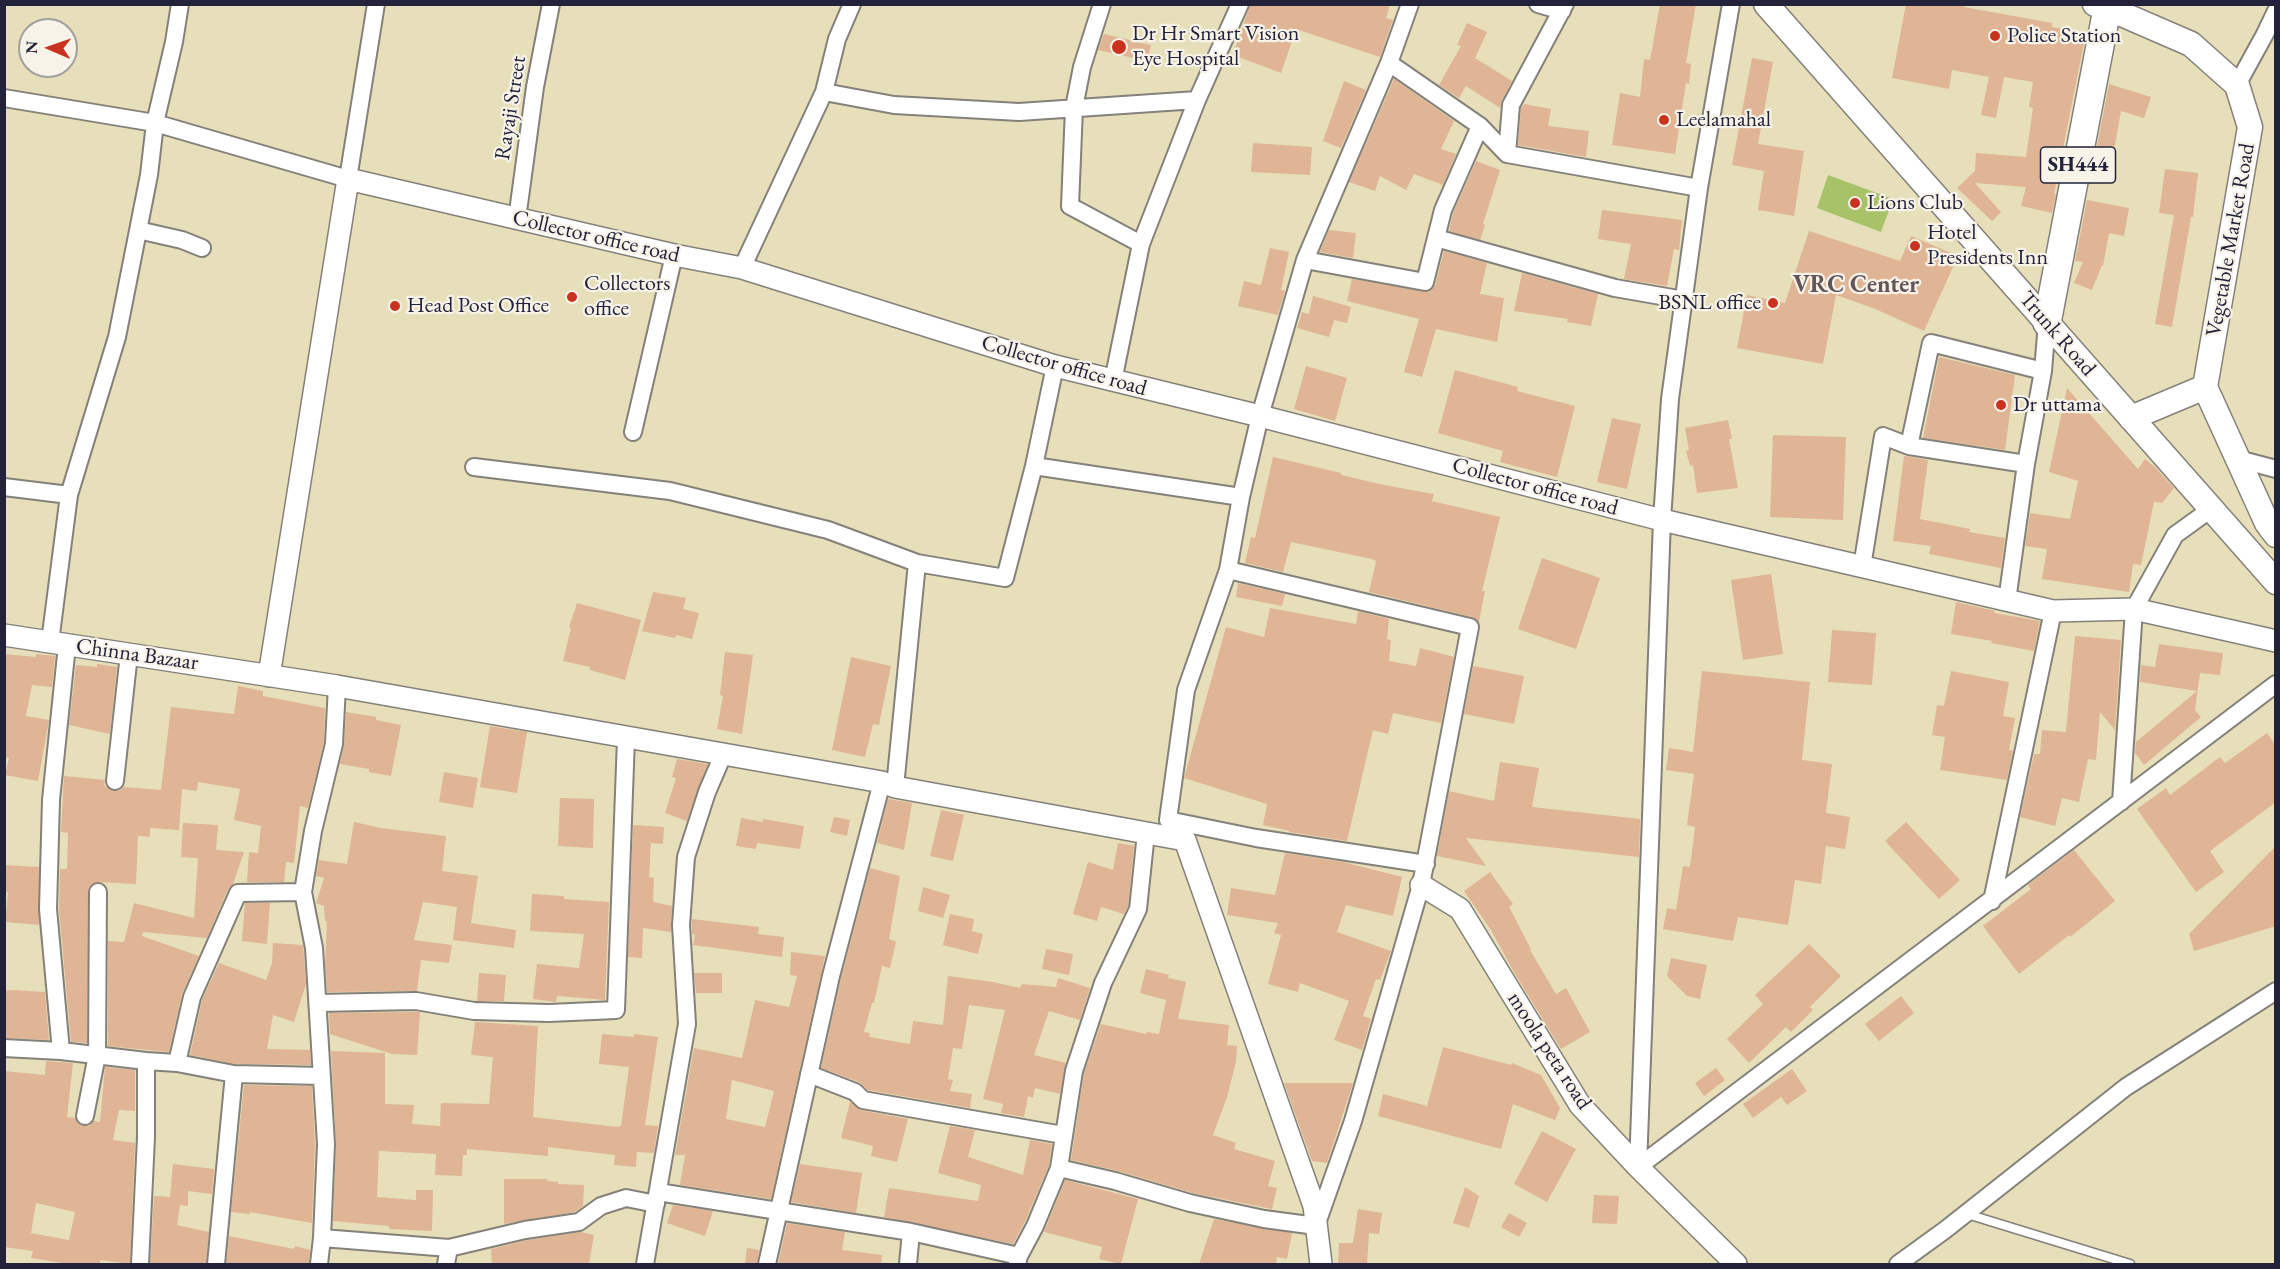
<!DOCTYPE html>
<html>
<head>
<meta charset="utf-8">
<style>
  body { margin:0 }
  #map { position:relative; width:2280px; height:1269px; overflow:hidden; background:#e6dfba; font-family:"EB Garamond",serif }
  canvas { display:block }
  .frame { position:absolute; inset:0; border:6px solid #22223b; pointer-events:none }
  .north { position:absolute; left:18px; top:18px; width:60px; height:60px; box-sizing:border-box; background:#f7f3e8; border:2px solid #a29fa3; border-radius:50%; rotate:272deg; font-size:16px; font-weight:700; line-height:24px; text-align:center; color:#22223b }
  .north::after { content:''; display:block; margin:auto; width:21px; height:27px; background:#c8321e; clip-path:polygon(50% 0,100% 100%,50% 72%,0 100%) }
</style>
</head>
<body>
<div id="map">
<canvas width="2280" height="1269"></canvas>
<div class="frame"></div>
<div class="north">N</div>
</div>
<script>
const c = document.querySelector('canvas').getContext('2d');
c.lineJoin = 'round';
function fillPath(path, color) {
  c.fillStyle = color;
  c.fill(path, 'evenodd');
}
function poly(rows) {
  const path = new Path2D();
  for (const r of rows) {
    path.moveTo(r[0], r[1]);
    for (let i = 2; i < r.length; i += 2) path.lineTo(r[i], r[i + 1]);
  }
  return path;
}
function trace(path, color, width, dash) {
  c.strokeStyle = color;
  c.lineWidth = width;
  c.lineCap = dash ? 'butt' : 'round';
  c.setLineDash(dash || []);
  c.stroke(path);
}
function drawText(font, color, halo, rows, align = 'center') {
  c.font = font + ' "EB Garamond",serif';
  c.lineWidth = 4.5;
  c.setLineDash([]);
  c.textBaseline = 'middle';
  c.strokeStyle = halo;
  c.fillStyle = color;
  for (const [text, x, y, turn = 0] of rows) {
    c.save();
    c.translate(x, y);
    c.rotate((+turn || 0) * Math.PI / 180);
    c.textAlign = isNaN(turn) ? turn : align;
    if (halo) c.strokeText(text, 0, 0);
    c.fillText(text, 0, 0);
    c.restore();
  }
}
fillPath(poly([
  [1828,175,1893,199,1881,232,1817,208]
]), '#a8c268');
fillPath(poly([
  [1250,4,1390,4,1386,18,1393,20,1380,57,1296,29,1281,73,1233,55],
  [1660,4,1696,4,1686,63,1691,64,1689,84,1686,83,1675,154,1612,145,1620,93,1640,97,1644,59,1650,60],
  [1906,4,1965,4,1964,7,2052,23,2052,27,2086,33,2054,194,2056,194,2052,213,2021,206,2026,187,1975,183,2001,212,1992,221,1957,188,1975,171,1976,153,2026,157,2033,108,2029,107,2033,82,2004,77,1996,118,1981,115,1989,77,1952,70,1949,89,1892,78],
  [1467,23,1487,32,1475,58,1512,81,1502,100,1500,108,1466,86,1459,98,1439,85,1461,46,1457,45],
  [1104,34,1151,45,1147,61,1098,50],
  [1752,58,1773,62,1758,144,1804,151,1794,216,1758,210,1764,171,1732,165],
  [1394,79,1454,121,1441,149,1456,154,1443,185,1414,174,1406,190,1380,176,1375,191,1349,182],
  [1344,81,1366,90,1341,148,1323,141],
  [2109,84,2151,97,2144,118,2121,111,2113,155,2096,152],
  [1524,104,1551,109,1548,126,1589,131,1586,157,1518,145,1521,108],
  [1253,143,1312,147,1310,175,1251,172],
  [1476,161,1500,170,1483,224,1485,225,1480,240,1449,231,1453,213],
  [2165,169,2198,173,2193,217,2191,217,2172,327,2155,324,2174,215,2159,213],
  [2087,200,2129,208,2124,236,2109,233,2103,266,2102,265,2092,290,2074,283,2083,262,2075,261],
  [1602,210,1682,220,1679,250,1674,249,1667,286,1624,279,1631,244,1598,239],
  [1329,230,1356,233,1353,258,1320,252],
  [1809,231,1900,261,1911,236,1958,256,1924,331,1873,308,1836,295,1823,364,1737,348,1747,295,1785,303],
  [1270,248,1289,252,1281,290,1285,291,1278,315,1238,306,1244,281,1261,285],
  [1444,251,1487,263,1480,294,1504,298,1497,342,1436,329,1422,377,1404,372,1419,319,1347,301,1352,279,1429,292,1435,285],
  [1522,273,1598,294,1591,326,1567,322,1568,319,1514,311],
  [1313,296,1351,307,1347,323,1334,320,1329,337,1297,328,1302,312,1309,314],
  [1939,357,2015,375,2005,450,1923,438],
  [1306,366,1347,378,1335,421,1294,409],
  [1455,370,1518,387,1517,391,1575,406,1557,477,1500,462,1503,451,1438,433],
  [2067,388,2138,469,2145,459,2154,466,2174,488,2162,503,2154,502,2141,565,2133,564,2129,592,2042,579,2047,549,2025,546,2030,513,2070,519,2078,481,2049,472],
  [1612,418,1641,424,1627,489,1597,482],
  [1728,420,1732,439,1729,439,1738,488,1697,493,1693,465,1690,466,1686,451,1689,450,1685,428],
  [1773,435,1846,437,1843,520,1770,517],
  [1904,456,1928,460,1920,519,1970,529,1969,532,2005,538,2001,568,1929,554,1931,546,1893,541],
  [1273,457,1341,473,1341,475,1384,485,1434,494,1432,501,1500,517,1482,591,1485,591,1479,622,1472,617,1369,592,1376,561,1372,559,1291,542,1283,572,1245,563,1251,537,1255,538],
  [1542,558,1600,578,1576,649,1518,629],
  [1771,574,1783,654,1743,660,1731,580],
  [1238,583,1285,594,1282,606,1236,597],
  [653,592,686,598,683,609,699,613,692,639,676,635,675,638,642,631],
  [1956,602,1995,611,1994,613,2040,621,2034,651,1991,643,1992,641,1951,634],
  [577,603,641,620,625,680,590,670,590,667,563,661,571,628,569,627],
  [1270,608,1356,624,1358,611,1389,619,1387,639,1391,640,1389,661,1416,666,1420,648,1454,657,1441,723,1393,713,1388,734,1373,730,1347,841,1289,832,1290,831,1263,825,1267,804,1184,778,1226,627,1264,637],
  [1832,630,1876,633,1872,685,1828,682],
  [2075,636,2121,640,2115,730,2100,712,2096,760,2088,759,2079,802,2062,798,2055,826,2020,817,2034,754,2040,754,2042,730,2066,732],
  [2159,644,2223,653,2220,675,2200,673,2195,710,2201,717,2144,765,2135,753,2136,742,2197,691,2140,682,2141,665,2155,667],
  [725,652,753,655,742,734,717,729,723,696,720,695],
  [4,654,36,657,36,654,55,656,52,687,32,685,26,716,49,720,38,781,5,775,9,758,4,757],
  [851,657,891,666,879,725,873,724,865,757,832,750],
  [97,664,117,667,110,734,69,725,76,665,97,667],
  [1473,666,1524,676,1514,724,1464,714],
  [1702,671,1810,682,1802,760,1832,764,1826,813,1850,817,1845,849,1826,846,1821,884,1795,880,1788,925,1738,917,1733,941,1663,929,1667,908,1676,910,1683,866,1690,867,1695,827,1687,825,1694,774,1666,770,1669,748,1693,752],
  [1951,671,2009,682,2003,716,2015,718,2009,750,2013,751,2007,780,1940,770,1945,737,1932,735,1937,705,1944,706],
  [238,686,263,691,263,696,325,708,324,742,308,808,300,806,294,863,286,862,284,882,247,882,249,852,258,853,261,826,234,820,240,789,198,782,197,791,182,789,179,830,150,828,150,837,138,836,136,884,97,882,89,887,87,1043,71,1042,59,909,60,869,67,869,68,833,61,832,64,776,105,780,104,785,113,791,119,791,124,787,161,790,171,707,234,714],
  [346,712,376,717,376,720,401,725,391,776,369,772,369,769,340,764,344,745],
  [490,726,527,732,517,793,480,787],
  [2267,733,2276,746,2276,802,2210,851,2224,872,2196,892,2137,809,2166,788,2170,795,2220,757,2225,763],
  [677,759,708,764,687,821,665,813,676,778,672,777],
  [1500,762,1539,768,1532,807,1640,819,1639,857,1466,838,1486,866,1437,856,1449,791,1494,801],
  [444,772,478,778,473,808,439,802],
  [560,798,594,799,593,848,558,846],
  [888,799,912,803,904,850,877,843],
  [941,810,964,815,953,861,930,856],
  [834,817,850,820,847,836,830,832],
  [741,818,763,822,763,819,804,826,800,849,757,843,756,849,736,846],
  [354,822,381,828,446,836,442,871,478,876,471,923,516,930,514,948,453,940,457,907,423,902,414,940,452,945,449,963,421,960,417,991,327,992,325,964,327,921,325,921,324,906,316,903,324,878,316,876,319,860,347,864],
  [1906,822,1960,880,1939,899,1885,841],
  [183,823,218,825,216,850,244,852,233,884,228,889,207,938,143,932,142,936,199,956,182,994,169,1052,108,1046,108,941,124,942,134,903,194,918,198,858,181,857],
  [633,825,664,827,663,844,651,843,649,877,654,878,653,902,672,906,671,932,643,928,642,958,628,957],
  [1118,843,1134,846,1128,906,1124,914,1101,907,1097,921,1073,914,1088,862,1113,870],
  [2276,846,2276,926,2194,951,2189,934],
  [2074,850,2115,901,2070,937,2069,935,2019,974,1983,926,2031,889,2028,885],
  [1285,853,1343,862,1402,877,1393,916,1346,905,1337,932,1391,951,1380,980,1376,979,1363,1016,1371,1019,1362,1050,1334,1040,1349,1001,1300,983,1298,992,1268,984,1281,935,1274,933,1278,923,1227,915,1231,888,1275,895],
  [5,865,39,867,39,925,5,922,8,892,4,892],
  [870,868,900,876,889,939,896,942,890,968,882,966,874,1003,872,1003,864,1032,870,1033,869,1037,910,1044,913,1021,943,1025,948,976,993,982,1020,988,1022,984,1056,987,1058,978,1090,988,1080,1020,1049,1011,1034,1055,1066,1063,1060,1094,1035,1088,1033,1098,1028,1096,1024,1117,1001,1113,1003,1104,983,1099,1005,1010,969,1005,962,1049,953,1048,948,1079,953,1080,950,1091,972,1094,970,1108,868,1090,859,1082,821,1068,841,978],
  [1490,872,1513,904,1509,907,1531,949,1530,950,1556,994,1566,988,1590,1032,1561,1049,1515,974,1491,930,1464,891],
  [923,887,950,895,943,918,918,911],
  [532,894,564,896,564,899,609,902,605,1000,557,996,556,1002,533,999,537,964,579,968,584,934,530,931],
  [245,903,270,903,267,944,242,941],
  [950,914,974,919,972,931,983,934,978,954,943,945],
  [692,919,759,927,758,934,784,937,782,957,693,945,695,935,692,934],
  [273,943,303,945,306,984,294,1022,273,1015,267,1049,310,1050,311,1065,235,1064,190,1055,202,1000,219,963,266,980,272,963],
  [1809,944,1841,976,1810,1007,1813,1010,1791,1032,1786,1027,1749,1063,1727,1039,1763,1004,1755,995],
  [1046,949,1073,954,1069,975,1042,969],
  [791,952,825,956,771,1199,680,1185,685,1155,675,1155,694,1048,742,1058,755,1000,789,1007,797,976,790,975],
  [732,1080,774,1091,765,1127,726,1119],
  [1671,958,1707,965,1700,999,1687,996,1667,976],
  [1146,969,1169,975,1168,978,1186,982,1178,1019,1229,1025,1227,1045,1237,1046,1236,1062,1227,1097,1213,1135,1236,1143,1234,1149,1275,1161,1268,1186,1277,1188,1272,1209,1193,1193,1118,1171,1071,1160,1084,1073,1101,1024,1146,1034,1147,1032,1159,1034,1166,1000,1140,993],
  [479,973,506,975,504,1001,477,1001],
  [694,973,722,973,722,993,696,993],
  [12,990,45,992,49,1040,4,1038,4,991],
  [1901,996,1914,1013,1879,1041,1865,1024],
  [415,1012,420,1012,417,1055,392,1054,330,1034,329,1013],
  [475,1022,538,1026,533,1117,617,1127,621,1126,629,1067,599,1064,602,1034,634,1037,634,1034,658,1037,645,1125,658,1126,654,1153,637,1152,636,1167,614,1165,615,1155,548,1147,548,1156,467,1149,467,1155,463,1155,462,1176,435,1175,436,1154,379,1151,377,1197,416,1200,416,1190,433,1190,432,1231,389,1229,389,1226,333,1221,336,1144,331,1051,385,1053,385,1104,414,1105,412,1124,440,1126,441,1103,489,1104,493,1057,471,1055],
  [1443,1047,1511,1065,1512,1063,1541,1075,1560,1108,1555,1120,1513,1104,1501,1149,1378,1116,1383,1094,1427,1106],
  [46,1061,73,1063,67,1117,75,1118,78,1123,84,1126,89,1126,94,1121,100,1122,105,1067,135,1070,135,1111,119,1110,113,1140,135,1143,130,1264,100,1260,100,1264,68,1264,31,1258,33,1251,4,1247,4,1071,45,1075],
  [36,1203,75,1212,69,1240,31,1233],
  [1716,1068,1725,1080,1704,1096,1695,1083],
  [1792,1069,1807,1091,1787,1105,1781,1097,1753,1118,1743,1104],
  [1284,1083,1353,1083,1327,1163,1312,1161],
  [244,1085,312,1086,315,1144,312,1223,250,1212,250,1214,231,1212],
  [850,1102,861,1110,908,1119,897,1162,871,1156,873,1146,841,1138],
  [950,1126,975,1130,968,1157,1023,1175,1030,1140,1052,1144,1049,1165,1025,1222,1013,1244,884,1217,889,1188,978,1201,981,1185,938,1173],
  [1542,1131,1576,1149,1547,1202,1514,1184],
  [173,1164,214,1169,212,1194,188,1191,188,1206,180,1205,177,1225,209,1232,206,1264,150,1264,154,1196,170,1197],
  [800,1164,862,1173,856,1213,791,1202],
  [504,1179,547,1179,547,1181,558,1182,558,1184,584,1185,583,1206,575,1212,504,1224],
  [1065,1180,1138,1199,1121,1264,1099,1259,1102,1247,1044,1232],
  [1465,1187,1479,1196,1469,1228,1453,1223],
  [1594,1195,1619,1196,1617,1224,1592,1223],
  [673,1205,713,1211,705,1236,667,1223],
  [1358,1209,1382,1213,1379,1234,1369,1233,1367,1264,1338,1264,1339,1243,1353,1243],
  [1509,1213,1527,1223,1519,1237,1501,1227],
  [1214,1219,1292,1233,1287,1259,1277,1257,1276,1264,1199,1264],
  [787,1223,845,1232,842,1250,882,1255,881,1264,778,1264],
  [581,1232,594,1235,589,1264,492,1264,491,1249,527,1240],
  [229,1236,294,1249,295,1246,310,1250,309,1264,226,1264],
  [747,1248,759,1250,757,1264,745,1264]
]), '#dfb595');
const service = poly([
  [1967,1214,2130,1264]
]);
const minor = poly([
  [1102,4,1082,67,1074,108,1070,206,1141,244],
  [1538,4,1562,11],
  [1389,63,1480,126,1507,154,1699,188],
  [2237,85,2265,34,2276,11],
  [824,92,837,39,852,4],
  [4,98,155,123,348,179,376,4],
  [1507,154,1511,105,1565,4],
  [517,219,535,87,551,4],
  [138,230,182,240,202,248],
  [1436,238,1615,288,1684,300],
  [1305,260,1425,282,1443,210,1480,126],
  [742,268,824,92,894,105,1019,112,1197,100,1240,4],
  [1113,381,1141,244,1197,100],
  [633,432,674,255],
  [1909,446,1931,343,2043,371],
  [2238,459,2276,469],
  [1034,466,1241,497],
  [474,467,670,491,828,530,917,563],
  [4,487,69,495],
  [1862,567,1883,436,1909,446,2026,464],
  [2007,601,2026,464,2043,371,2047,323],
  [50,642,69,495,117,337,149,175,155,123,174,42,180,4],
  [67,645,51,800,48,909,61,1051,146,1061],
  [115,781,129,654],
  [895,787,917,563,1005,578,1034,466,1055,366],
  [2121,802,2134,609,2175,535,2211,509],
  [1168,820,1256,838,1426,864],
  [1185,840,1168,820,1186,690,1228,570,1241,497,1260,416,1305,260,1389,63,1410,4],
  [1992,901,2053,611],
  [318,1003,416,1001,474,1011,549,1013,616,1010,626,738],
  [4,1048,61,1051],
  [177,1063,234,1074,216,1264],
  [234,1074,322,1076],
  [809,1074,855,1092,863,1100,1063,1135],
  [85,1116,97,1055,98,892],
  [1638,1167,1662,520,1670,399,1699,188,1731,4],
  [1638,1167,2276,684],
  [1059,1168,1115,1181,1190,1203,1264,1219,1316,1226,1353,1121,1421,885,1470,627,1228,570],
  [658,1192,911,1232,1019,1256],
  [322,1238,449,1248,446,1264],
  [449,1248,525,1230,579,1222,601,1206,626,1198,656,1204],
  [140,1264,146,1137,146,1061,177,1063,192,997,238,893,303,892],
  [319,1264,322,1238,326,1144,314,948,303,892,313,831,334,744,337,686],
  [645,1264,687,1024,681,925,686,857,707,792,723,755],
  [767,1264,831,976,882,782],
  [908,1264,911,1232],
  [1017,1264,1019,1256,1035,1226,1059,1168,1074,1071,1103,983,1138,909,1146,833],
  [1898,1264,1945,1230,2126,1087,2276,991]
]);
const tertiary = poly([
  [4,635,337,686,882,782,895,787,1185,840,1314,1206,1321,1264],
  [269,676,348,179,674,255,742,268,1055,366,1260,416,1662,520,2053,611,2134,609,2276,641],
  [1421,885,1460,909,1580,1105,1638,1167,1736,1264]
]);
const secondary = poly([
  [1766,4,2276,582],
  [2095,4,2108,8,2191,44,2237,85,2250,127,2205,387,2267,523,2276,535],
  [2131,418,2205,387]
]);
const primary = poly([
  [2047,323,2108,4]
]);
trace(service, '#84807a', 11);
trace(minor, '#84807a', 20);
trace(tertiary, '#84807a', 24);
trace(secondary, '#84807a', 27);
trace(primary, '#84807a', 30);
trace(service, '#fff', 8);
trace(minor, '#fff', 16);
trace(tertiary, '#fff', 21);
trace(secondary, '#fff', 24);
trace(primary, '#fff', 27);
for (const [x, y, r, color] of [
  [1995,36,6,"#c8321e"],
  [1119,47,8,"#c8321e"],
  [1664,120,6,"#c8321e"],
  [1855,203,6,"#c8321e"],
  [1915,246,6,"#c8321e"],
  [572,297,6,"#c8321e"],
  [1773,303,6,"#c8321e"],
  [395,306,6,"#c8321e"],
  [2001,405,6,"#c8321e"]
]) {
  const dot = new Path2D();
  dot.arc(x, y, r, 0, 2 * Math.PI);
  c.fillStyle = color;
  c.fill(dot);
  trace(dot, '#f7f3e8', 2);
}
for (const [x, y, w] of [
  [2078,165,75]
]) {
  const box = new Path2D();
  box.roundRect(x - w / 2, y - 18, w, 36, 4.5);
  c.fillStyle = '#f7f3e8';
  c.fill(box);
  trace(box, '#22223b', 1.5);
}
drawText('bold 21px', '#22223b', null, [
  ["SH444",2078,165]
]);
drawText('22px', '#22223b', '#f7f3e8', [
  ["Dr Hr Smart Vision",1132,34],
  ["Eye Hospital",1132,59],
  ["Police Station",2007,36],
  ["Leelamahal",1676,120],
  ["Lions Club",1867,203],
  ["Hotel",1927,233],
  ["Presidents Inn",1927,258],
  ["Collectors",584,284],
  ["office",584,309],
  ["BSNL office",1761,303,"right"],
  ["Head Post Office",407,306],
  ["Dr uttama",2013,405]
], 'left');
drawText('22px', '#22223b', '#f7f3e8', [
  ["Rayaji Street",511,108,-81],
  ["Collector office road",596,237,13],
  ["Vegetable Market Road",2231,240,-80],
  ["Trunk Road",2057,334,49],
  ["Collector office road",1064,366,16],
  ["Collector office road",1535,487,15],
  ["Chinna Bazaar",137,655,8],
  ["moola peta road",1549,1051,57]
]);
drawText('bold 24px', '#64555a', '#f7f3e8', [
  ["VRC Center",1856,285]
]);
</script>
</body>
</html>
